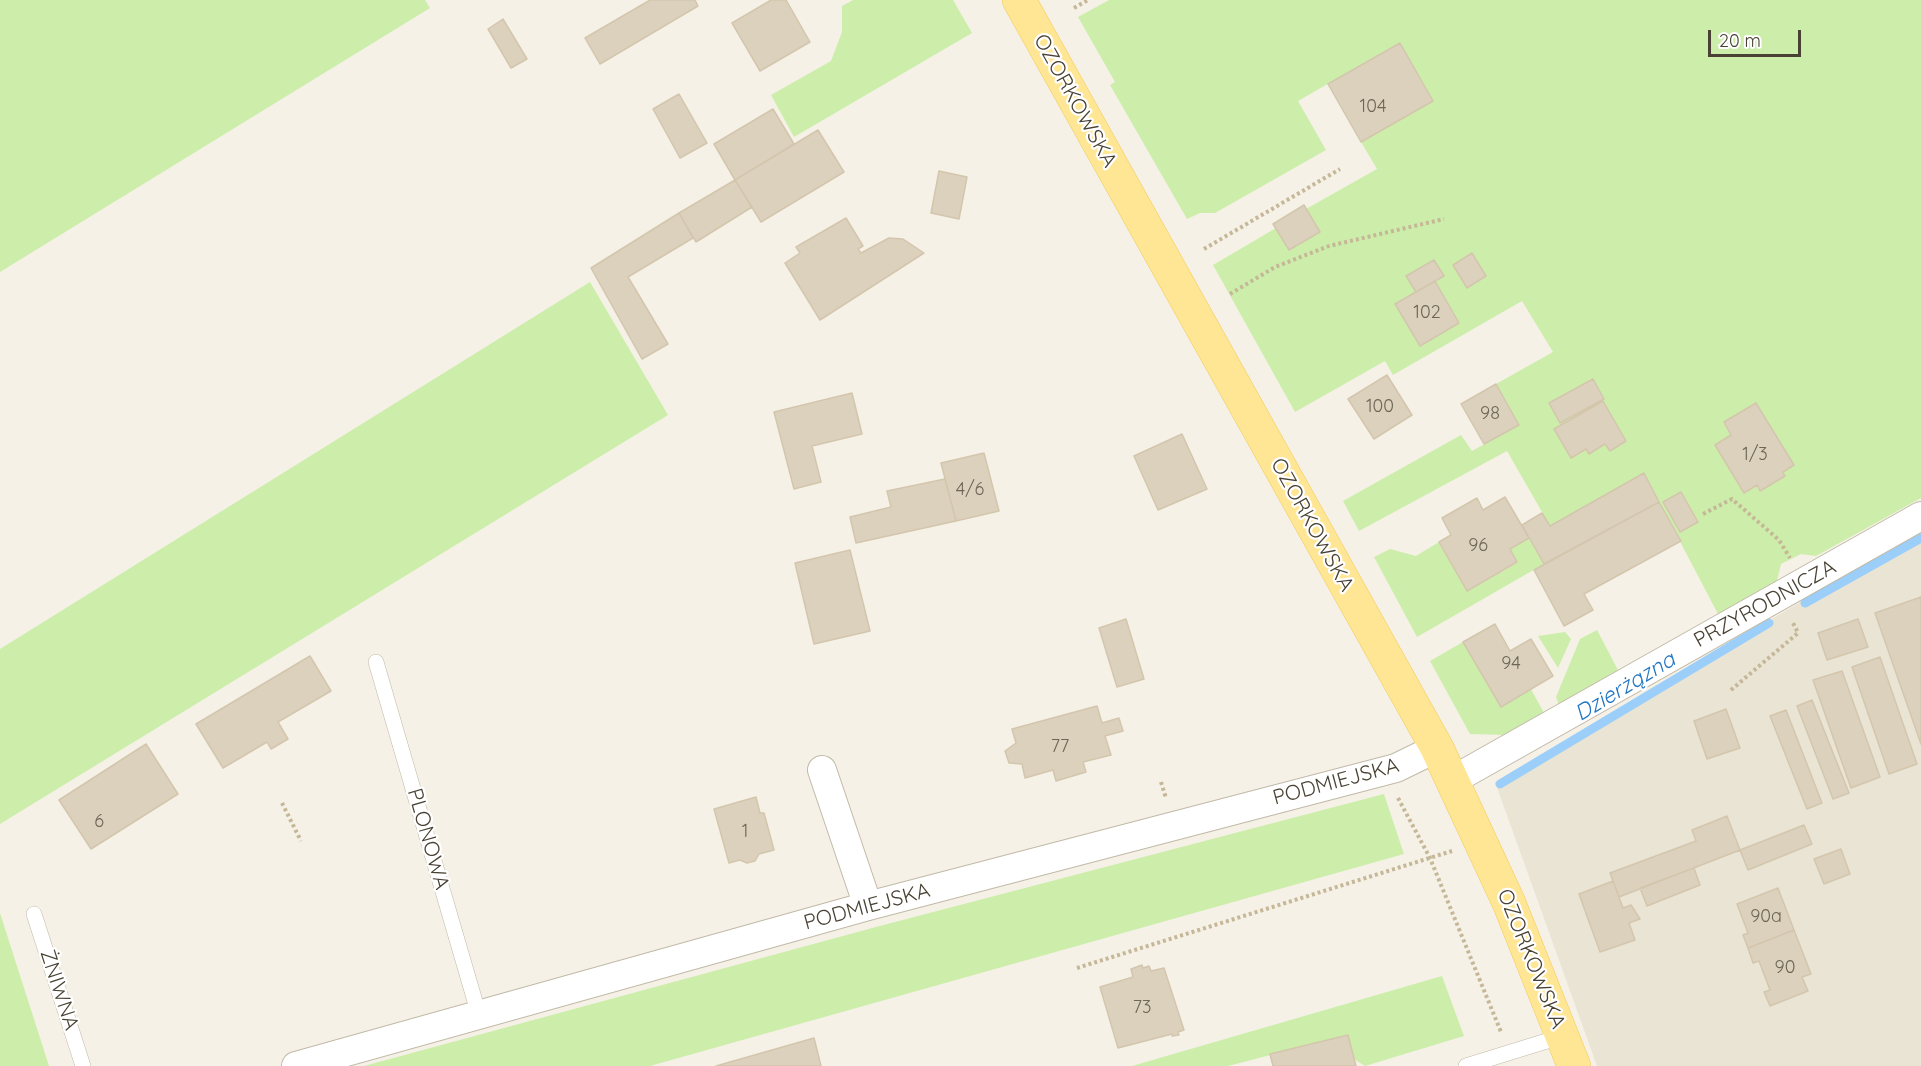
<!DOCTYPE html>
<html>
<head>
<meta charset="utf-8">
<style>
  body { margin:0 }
  #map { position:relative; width:1921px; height:1066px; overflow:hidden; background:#f5f1e6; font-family:Quicksand,sans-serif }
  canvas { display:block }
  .scale { position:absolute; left:1708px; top:30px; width:93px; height:27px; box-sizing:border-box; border:3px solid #494234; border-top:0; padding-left:8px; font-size:18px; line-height:21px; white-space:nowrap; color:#494234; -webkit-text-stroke:4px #fff; paint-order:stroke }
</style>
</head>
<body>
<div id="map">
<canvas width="1921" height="1066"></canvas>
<div class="scale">20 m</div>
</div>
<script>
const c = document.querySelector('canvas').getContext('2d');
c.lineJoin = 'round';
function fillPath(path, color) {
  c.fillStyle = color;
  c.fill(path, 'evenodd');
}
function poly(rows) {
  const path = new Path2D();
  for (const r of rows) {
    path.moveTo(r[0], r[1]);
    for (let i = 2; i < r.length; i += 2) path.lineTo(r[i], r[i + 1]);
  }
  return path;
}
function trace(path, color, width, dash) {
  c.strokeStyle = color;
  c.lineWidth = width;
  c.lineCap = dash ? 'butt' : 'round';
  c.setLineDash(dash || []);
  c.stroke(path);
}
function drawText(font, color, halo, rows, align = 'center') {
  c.font = font + ' Quicksand,sans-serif';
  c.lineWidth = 4.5;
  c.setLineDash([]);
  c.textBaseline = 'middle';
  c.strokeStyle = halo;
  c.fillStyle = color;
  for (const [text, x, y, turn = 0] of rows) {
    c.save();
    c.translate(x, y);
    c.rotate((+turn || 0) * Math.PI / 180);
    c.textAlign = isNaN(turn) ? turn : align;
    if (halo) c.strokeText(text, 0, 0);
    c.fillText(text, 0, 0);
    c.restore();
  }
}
fillPath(poly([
  [1921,531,1921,1066,1597,1066,1495,782]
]), '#eae4d4');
fillPath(poly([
  [0,0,425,0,430,8,0,272],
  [853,0,953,0,972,33,794,137,771,95,831,61,842,32,842,6],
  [1109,0,1921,0,1921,498,1816,556,1801,554,1781,564,1777,581,1718,614,1644,473,1550,526,1507,451,1359,531,1343,501,1461,435,1472,451,1519,425,1496,384,1553,352,1522,301,1393,375,1385,361,1295,412,1213,265,1276,228,1289,250,1319,232,1306,209,1377,169,1361,142,1433,101,1399,43,1298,101,1326,150,1215,213,1200,213,1187,219,1110,85,1115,82,1078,17],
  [1471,253,1486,276,1467,288,1453,265],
  [1406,276,1444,276,1435,281,1459,323,1420,346,1396,304,1416,292],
  [1756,403,1794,465,1783,472,1785,476,1760,490,1715,445,1731,435,1724,422],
  [1681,492,1697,522,1680,532,1663,502],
  [590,282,668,415,0,824,0,649],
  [1529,538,1544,564,1417,637,1374,557,1390,549,1416,556,1439,542,1467,591,1517,563,1510,549],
  [1597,630,1618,670,1559,705,1556,697,1580,639],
  [1565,632,1571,639,1558,668,1538,636],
  [1463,642,1501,706,1531,689,1544,713,1507,735,1470,734,1430,661],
  [1384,794,1404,854,650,1066,364,1066,876,927],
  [0,913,49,1066,0,1066],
  [1442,976,1464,1036,1365,1066,1354,1059,1348,1035,1228,1066,1132,1066]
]), '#cea');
trace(poly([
  [1805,603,1921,538],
  [1500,784,1769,623]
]), '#9bcef9', 9);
const building = poly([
  [650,0,695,0,698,6,600,64,585,38,650,0],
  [771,0,786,0,810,42,760,71,732,23,771,0],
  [503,19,527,59,511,68,488,29,503,19],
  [1400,43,1433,101,1361,142,1328,84,1400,43],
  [679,94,707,143,680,158,653,109,679,94],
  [773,109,794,144,735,180,714,144,773,109],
  [818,130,844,172,761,222,735,180,818,130],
  [939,171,967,177,959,219,931,213,939,171],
  [735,180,752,207,696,242,679,213,735,180],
  [1304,205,1320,232,1289,250,1273,224,1304,205],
  [679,213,693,238,628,277,668,344,642,359,591,268,679,213],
  [846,218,863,246,858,249,861,253,889,238,903,239,924,253,820,320,785,263,800,253,796,247,846,218],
  [1472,253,1486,276,1467,288,1453,265,1472,253],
  [1434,260,1444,276,1416,292,1406,276,1434,260],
  [1435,281,1459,323,1420,346,1395,304,1435,281],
  [1387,375,1412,415,1374,439,1348,399,1387,375],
  [1593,379,1604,399,1560,423,1549,403,1593,379],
  [1496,384,1519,425,1484,444,1461,404,1496,384],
  [852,393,862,434,812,446,821,482,794,489,774,412,852,393],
  [1603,401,1626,441,1610,451,1605,444,1589,454,1586,449,1571,458,1554,429,1603,401],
  [1756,403,1794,465,1783,472,1785,476,1760,491,1757,485,1744,493,1715,445,1731,435,1724,422,1756,403],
  [1182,434,1207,489,1158,510,1134,456,1182,434],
  [984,453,999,511,956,521,941,463,984,453],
  [1644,473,1659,502,1544,564,1522,525,1542,513,1550,526,1644,473],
  [945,479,956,521,856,543,850,517,891,507,887,491,945,479],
  [1681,492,1698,522,1680,532,1663,502,1681,492],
  [1505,497,1529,538,1510,549,1517,562,1467,591,1439,542,1451,535,1442,518,1477,498,1483,510,1505,497],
  [1659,502,1681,541,1584,594,1593,610,1564,626,1534,570,1659,502],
  [850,550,870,631,814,644,795,563,850,550],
  [1921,597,1921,744,1875,613,1921,597],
  [1126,619,1144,679,1117,687,1099,628,1126,619],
  [1858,619,1868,647,1827,660,1818,633,1858,619],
  [1495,624,1510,651,1531,639,1553,676,1501,707,1463,642,1495,624],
  [310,656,331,691,278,722,288,739,271,749,267,742,223,768,196,724,310,656],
  [1880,657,1917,764,1889,774,1852,667,1880,657],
  [1842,671,1880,777,1851,788,1813,680,1842,671],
  [1812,700,1849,793,1833,799,1797,706,1812,700],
  [1097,706,1102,723,1119,718,1123,731,1105,736,1111,755,1083,762,1086,772,1056,781,1053,770,1025,778,1022,764,1009,763,1005,751,1016,743,1012,729,1097,706],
  [1726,709,1740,748,1707,759,1694,721,1726,709],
  [1786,710,1822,803,1807,809,1770,716,1786,710],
  [146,744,178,794,91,849,59,800,146,744],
  [756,797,760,813,764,813,774,850,759,854,755,861,747,863,740,860,729,863,714,809,756,797],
  [1727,816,1740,850,1619,897,1610,873,1696,841,1692,830,1727,816],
  [1804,825,1812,844,1748,870,1740,850,1804,825],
  [1841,849,1850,874,1824,884,1814,859,1841,849],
  [1694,868,1700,885,1647,906,1640,888,1694,868],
  [1613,881,1623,908,1631,905,1640,919,1629,923,1635,940,1600,952,1579,894,1613,881],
  [1778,888,1794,930,1748,948,1743,935,1748,933,1737,904,1778,888],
  [1794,930,1811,974,1802,977,1808,991,1770,1006,1764,992,1770,990,1759,961,1753,963,1748,948,1794,930],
  [1142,965,1143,968,1149,966,1151,971,1164,968,1184,1030,1178,1032,1179,1035,1172,1036,1172,1034,1118,1048,1100,987,1133,977,1131,969,1142,965],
  [1348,1035,1356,1066,1273,1066,1270,1054,1348,1035],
  [814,1038,821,1066,716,1066,814,1038]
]);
fillPath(building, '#dbd1bd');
trace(building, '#d4c6ad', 1.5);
const lane = poly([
  [376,662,479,1015],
  [34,914,83,1066],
  [1466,1066,1563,1036]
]);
const street = poly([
  [822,770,868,906],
  [1453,780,1921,516],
  [296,1066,868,906,1396,768,1437,748]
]);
const primary = poly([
  [1019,0,1437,748,1509,903,1574,1066]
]);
trace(lane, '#c2baa8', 16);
trace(street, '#c2baa8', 30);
trace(primary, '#f2cb57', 34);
trace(poly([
  [1074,8,1088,0],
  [1204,249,1340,169],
  [1230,294,1275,267,1329,246,1444,219],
  [1703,514,1732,499,1779,540,1790,558],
  [1731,690,1798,633,1793,623],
  [1161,782,1166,798],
  [1398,798,1430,858,1501,1032],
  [282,803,301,841],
  [1077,968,1452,851]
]), '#c5b797', 4, [3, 3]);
trace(lane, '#fff', 15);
trace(street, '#fff', 28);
trace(primary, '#ffe695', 33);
drawText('18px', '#6e6656', null, [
  ["104",1373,107],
  ["102",1427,313],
  ["100",1380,407],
  ["98",1490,414],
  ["1/3",1755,455],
  ["4/6",970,490],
  ["96",1478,546],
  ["94",1511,664],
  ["77",1060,747],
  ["6",99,822],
  ["1",745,832],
  ["90a",1766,917],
  ["90",1785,968],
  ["73",1142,1008]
]);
drawText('21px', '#494234', '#fff', [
  ["OZORKOWSKA",1075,101,61],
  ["OZORKOWSKA",1312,525,61],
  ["PRZYRODNICZA",1765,604,-29],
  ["PODMIEJSKA",1336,782,-15],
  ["PLONOWA",428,839,74],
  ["PODMIEJSKA",867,907,-15],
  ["OZORKOWSKA",1531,959,68],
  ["ŻNIWNA",59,990,72]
]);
drawText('italic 22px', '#2076c2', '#fff', [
  ["Dzierżązna",1625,687,-31]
]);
</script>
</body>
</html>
